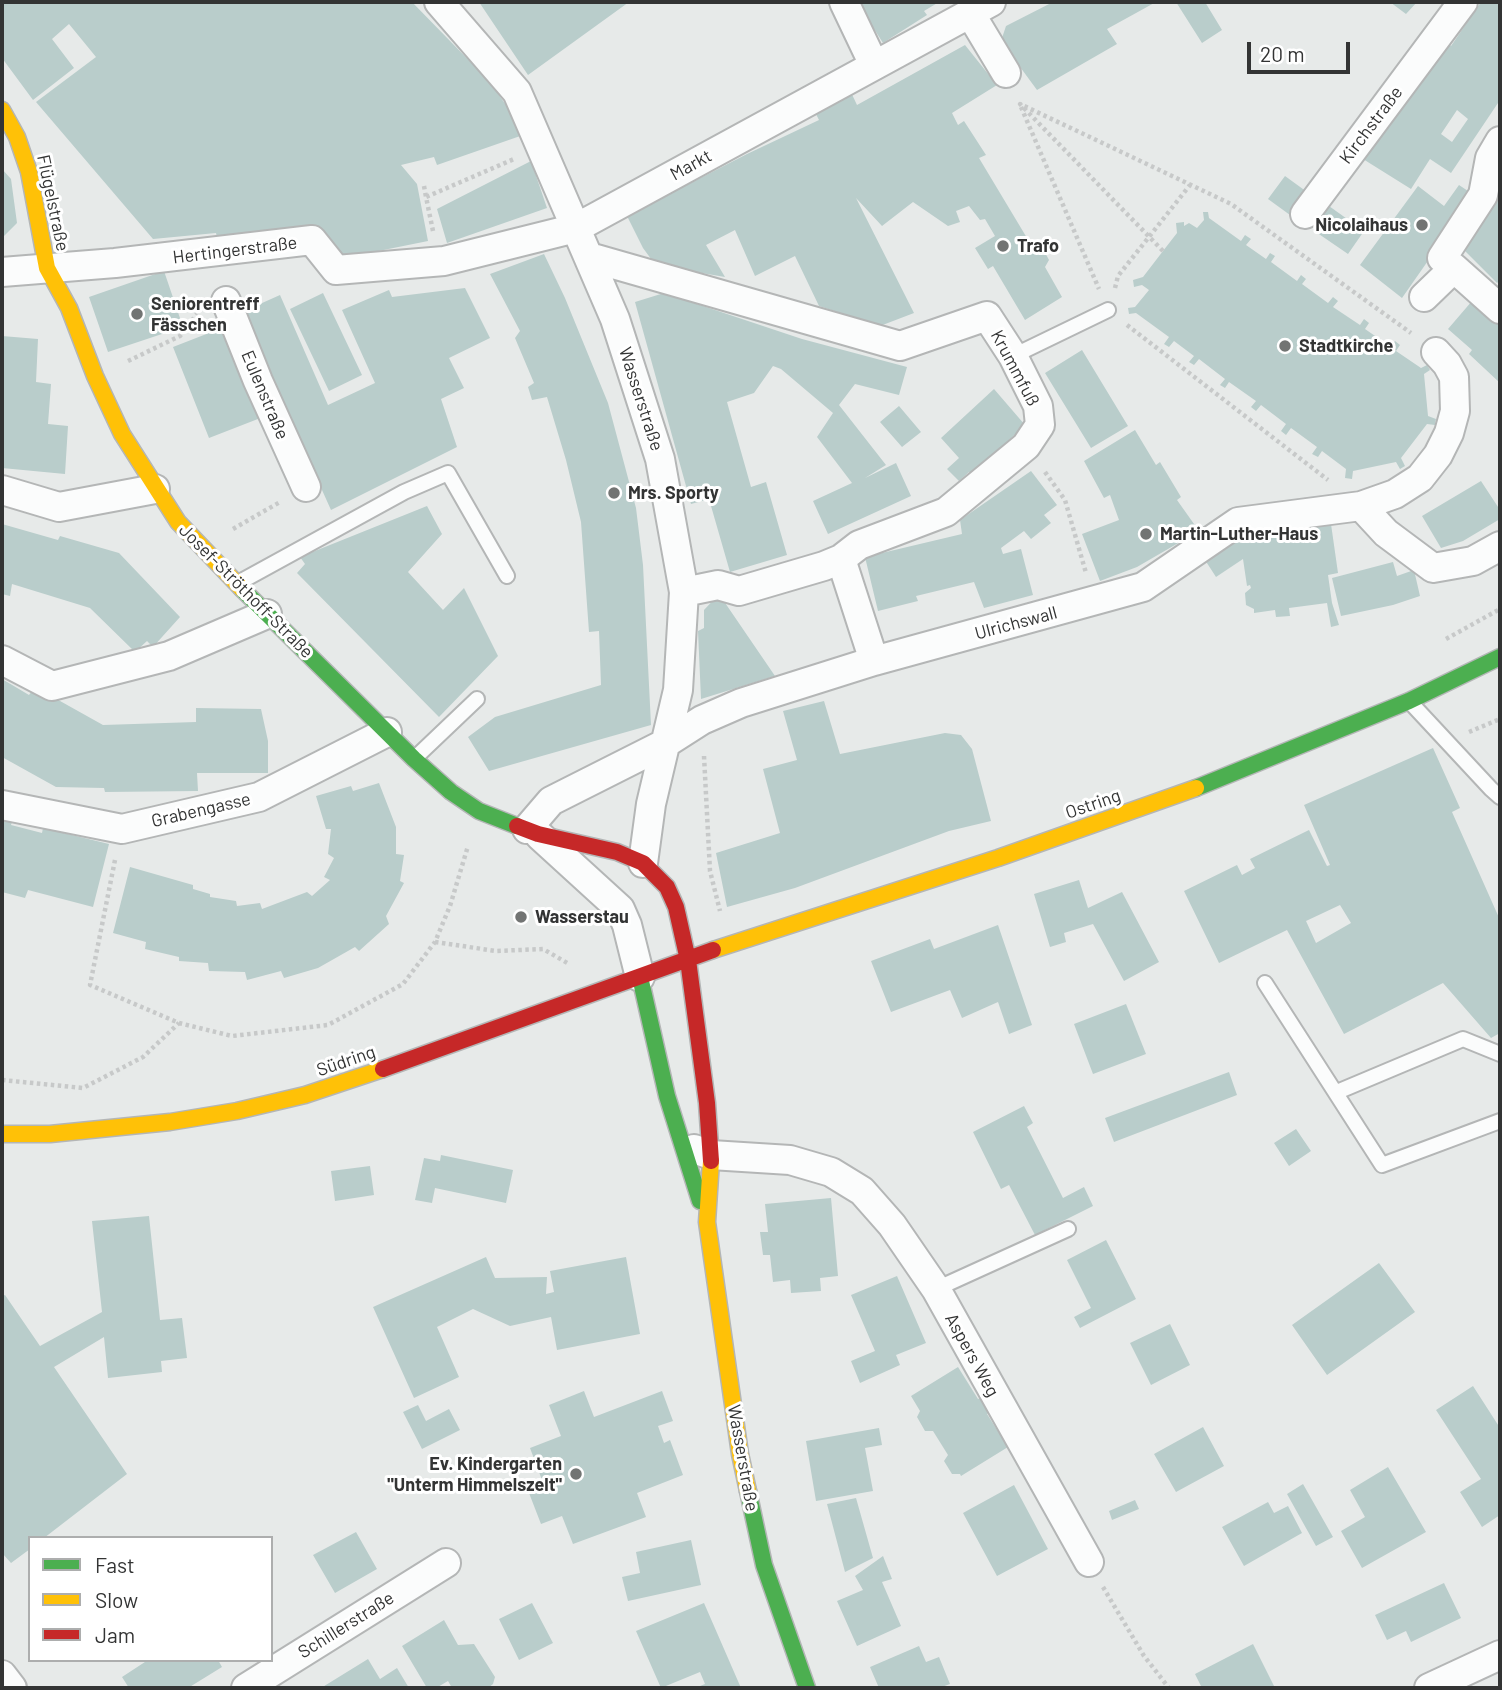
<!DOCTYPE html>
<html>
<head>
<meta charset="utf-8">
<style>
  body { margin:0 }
  #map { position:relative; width:1502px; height:1690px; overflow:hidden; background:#e7eae9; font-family:Barlow,sans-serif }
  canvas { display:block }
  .frame { position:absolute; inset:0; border:4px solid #333434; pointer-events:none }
  .legend { position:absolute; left:28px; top:1536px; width:245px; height:126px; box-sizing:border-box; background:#fff; border:2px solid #adaeae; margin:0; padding:9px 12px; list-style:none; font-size:21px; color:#333434 }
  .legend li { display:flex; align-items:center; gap:14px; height:35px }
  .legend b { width:35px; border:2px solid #adaeae }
  .scale { position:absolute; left:1247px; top:42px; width:103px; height:32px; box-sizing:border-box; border:4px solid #333434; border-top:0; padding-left:9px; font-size:21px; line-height:24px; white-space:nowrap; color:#333434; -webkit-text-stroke:5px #fff; paint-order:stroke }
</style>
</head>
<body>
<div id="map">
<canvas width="1502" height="1690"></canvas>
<div class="frame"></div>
<ul class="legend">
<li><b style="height:9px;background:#4caf50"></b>Fast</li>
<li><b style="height:9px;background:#ffc107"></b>Slow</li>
<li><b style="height:9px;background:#c62828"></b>Jam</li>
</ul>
<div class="scale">20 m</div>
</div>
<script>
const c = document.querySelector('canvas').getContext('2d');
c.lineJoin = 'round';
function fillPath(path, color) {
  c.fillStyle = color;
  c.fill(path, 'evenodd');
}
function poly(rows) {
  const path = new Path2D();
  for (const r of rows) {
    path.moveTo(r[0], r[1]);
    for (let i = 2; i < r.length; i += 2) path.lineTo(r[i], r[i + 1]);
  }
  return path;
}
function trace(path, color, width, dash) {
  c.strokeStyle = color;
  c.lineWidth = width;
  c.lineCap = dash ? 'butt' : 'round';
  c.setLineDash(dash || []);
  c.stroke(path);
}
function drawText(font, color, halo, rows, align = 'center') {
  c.font = font + ' Barlow,sans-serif';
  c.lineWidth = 6;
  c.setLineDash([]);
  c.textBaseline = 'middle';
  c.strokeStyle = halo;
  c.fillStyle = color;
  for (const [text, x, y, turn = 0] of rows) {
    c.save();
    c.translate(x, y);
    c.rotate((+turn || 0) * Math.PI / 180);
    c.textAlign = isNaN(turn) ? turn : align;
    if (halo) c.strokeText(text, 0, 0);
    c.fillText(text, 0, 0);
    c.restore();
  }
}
fillPath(poly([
  [2,2,412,2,490,82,526,134,437,165,434,157,401,165,417,184,428,241,334,260,323,230,257,239,257,232,218,242,216,233,153,239,36,102,96,57,69,24,52,39,74,68,33,100,2,58],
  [479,2,629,2,528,75],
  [857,2,939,2,924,11,927,15,883,43],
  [1053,2,1156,2,1107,29,1117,44,1037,90,1001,41,1006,26],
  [1176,2,1205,2,1222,30,1202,43],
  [1390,2,1417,2,1406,14],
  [1481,2,1500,2,1500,100,1451,173,1430,159,1411,189,1363,159,1447,42,1451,46],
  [1457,110,1468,119,1452,142,1441,134],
  [965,45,997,85,952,113,958,125,964,121,986,155,979,158,1030,243,1041,245,1049,260,1045,267,1062,297,1025,320,993,266,988,269,975,248,995,236,985,219,980,220,969,206,956,211,960,222,948,226,913,202,882,226,856,198,914,313,880,326,819,306,795,256,755,276,735,230,706,245,725,277,661,266,654,263,643,248,627,216,747,154,819,120,812,106,848,86,857,105],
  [531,161,547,208,447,243,437,209],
  [2,169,11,179,17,223,2,238],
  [1285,176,1307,192,1290,215,1268,199],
  [1459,185,1474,195,1402,298,1360,265,1418,186,1444,206],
  [1497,200,1500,203,1500,280,1497,283,1459,245],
  [1329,206,1364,231,1348,254,1313,230],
  [1203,212,1208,212,1209,218,1241,241,1245,235,1251,239,1246,245,1266,259,1270,253,1275,256,1271,262,1297,281,1301,275,1306,279,1302,284,1328,303,1333,297,1338,301,1333,307,1360,325,1364,319,1369,323,1365,329,1391,347,1395,341,1400,345,1396,351,1421,368,1427,365,1430,370,1424,374,1428,416,1436,419,1435,425,1427,424,1401,458,1405,466,1400,469,1396,462,1353,471,1352,479,1345,478,1346,469,1322,451,1318,457,1312,454,1317,447,1291,428,1286,435,1281,431,1286,424,1261,405,1256,411,1251,407,1256,401,1229,382,1225,388,1220,385,1225,379,1199,359,1194,365,1189,362,1194,356,1174,341,1169,347,1164,344,1169,337,1136,313,1129,314,1128,308,1135,307,1149,290,1142,285,1134,287,1133,280,1143,277,1163,251,1177,233,1176,223,1184,222,1184,226,1189,223,1197,228,1204,220],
  [544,254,565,298,608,403,636,508,643,565,651,725,489,771,468,737,495,717,601,685,599,631,589,632,581,522,566,460,547,397,532,400,528,387,534,383,515,338,520,331,490,274],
  [164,271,183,327,108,352,89,297],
  [465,288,490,338,449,358,464,388,441,399,457,447,331,510,242,312,280,295,328,405,375,383,342,310,389,290,392,297],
  [323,293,362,375,329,391,290,309],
  [664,293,802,339,907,367,899,395,855,384,839,405,886,465,865,478,896,463,911,496,828,534,813,501,852,483,817,437,833,413,781,369,773,366,754,393,727,402,751,487,766,482,787,555,730,572,709,499,691,504,635,302],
  [1472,301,1500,320,1500,383,1469,354,1472,350,1448,329],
  [227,326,263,417,209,438,173,347],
  [2,336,38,339,36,382,51,384,48,424,68,426,65,474,2,468],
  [1082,350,1128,426,1091,448,1045,373],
  [994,389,1025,425,972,475,969,472,959,481,947,469,959,458,941,438],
  [899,406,921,432,902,447,880,422],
  [1135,430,1156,465,1160,462,1181,497,1177,500,1199,531,1137,567,1100,581,1082,534,1119,520,1110,495,1104,498,1084,461],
  [1031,471,1057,505,1044,515,1051,523,1031,539,1024,531,1001,548,1003,554,1021,549,1033,595,984,608,974,582,916,596,918,601,878,611,865,557,962,534,960,520],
  [1481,481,1500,510,1500,519,1463,541,1441,548,1422,516],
  [427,506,442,534,408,572,443,610,464,588,498,656,439,717,297,573,305,564,300,557],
  [2,524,58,540,60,536,119,553,180,617,153,647,147,641,135,652,90,608,12,584,10,596,2,594],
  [1331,524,1338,573,1328,575,1332,603,1339,625,1331,627,1327,603,1289,608,1290,616,1276,617,1275,610,1254,613,1254,609,1246,605,1245,593,1251,588,1250,585,1247,586,1243,559,1216,577,1205,560,1240,536],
  [1393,562,1397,576,1414,570,1420,596,1393,605,1341,616,1332,578],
  [719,594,775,676,701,699,698,631,704,628,704,610],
  [2,679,29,695,35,687,103,725,196,722,196,708,261,709,268,741,268,773,197,773,198,791,105,792,104,788,56,787,2,757],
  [824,701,840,754,945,733,961,735,972,749,991,821,949,831,795,888,727,907,716,853,780,833,763,769,797,760,783,711],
  [1433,748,1460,808,1452,812,1500,920,1500,1033,1491,1038,1443,983,1344,1034,1287,930,1219,963,1184,891,1237,865,1242,875,1255,868,1250,859,1309,830,1327,866,1330,865,1304,805],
  [1340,905,1351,923,1316,943,1306,921],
  [379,783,396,827,396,854,404,855,400,881,404,883,386,916,389,924,359,951,355,947,318,968,284,978,281,971,247,980,245,972,209,971,208,963,179,961,179,957,145,949,146,942,113,933,130,867,193,885,193,889,210,894,210,897,236,901,237,906,260,903,262,909,307,892,312,896,330,880,324,877,334,858,328,854,331,829,326,829,316,796,351,786,353,791],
  [2,816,13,819,11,825,42,833,43,828,109,844,93,907,28,890,25,898,2,892],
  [1079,880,1088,908,1122,892,1159,962,1124,981,1093,924,1064,933,1066,942,1050,947,1034,894],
  [998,925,1032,1025,1009,1034,998,1002,962,1018,950,990,891,1012,871,961,930,939,934,949],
  [1126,1004,1146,1054,1093,1074,1074,1024],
  [1229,1072,1237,1095,1114,1142,1105,1118],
  [1024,1106,1033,1123,1027,1127,1063,1198,1084,1187,1093,1206,1035,1235,1009,1185,1001,1189,973,1132],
  [1296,1129,1311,1151,1289,1166,1274,1143],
  [441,1155,513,1170,506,1203,435,1188,432,1203,415,1200,424,1158,440,1161],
  [370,1166,374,1195,335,1201,331,1171],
  [831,1198,838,1276,820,1278,821,1291,791,1293,790,1280,773,1282,770,1255,763,1255,760,1232,768,1232,765,1204],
  [149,1216,160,1320,182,1318,187,1358,161,1361,162,1372,108,1378,104,1337,54,1367,127,1474,44,1538,30,1538,30,1549,11,1563,2,1553,2,1296,5,1295,40,1346,102,1312,92,1221],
  [1106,1240,1136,1299,1080,1328,1074,1317,1091,1308,1067,1260],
  [486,1257,495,1278,547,1277,546,1294,554,1292,550,1271,626,1257,640,1334,557,1350,551,1317,510,1326,473,1309,437,1327,459,1377,414,1398,373,1307],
  [1379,1263,1415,1312,1327,1375,1292,1325],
  [897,1276,926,1343,896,1355,900,1365,860,1383,851,1361,875,1351,851,1295],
  [1170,1324,1190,1365,1151,1385,1130,1343],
  [958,1367,978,1399,984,1396,993,1410,987,1414,1008,1447,961,1476,960,1474,952,1474,944,1461,948,1455,933,1431,925,1431,917,1417,920,1411,911,1396],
  [1473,1386,1500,1428,1500,1515,1482,1527,1460,1492,1481,1479,1436,1410],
  [584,1391,594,1417,662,1391,673,1421,658,1426,664,1443,670,1440,683,1475,637,1493,646,1517,573,1544,562,1516,541,1524,529,1493,545,1488,530,1448,561,1436,549,1405],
  [418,1405,426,1421,449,1409,460,1430,422,1449,403,1412],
  [1203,1427,1224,1466,1176,1492,1154,1454],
  [879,1428,882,1445,865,1448,873,1491,816,1501,806,1441],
  [1388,1467,1426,1532,1362,1568,1341,1531,1365,1517,1350,1490],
  [1303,1484,1333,1537,1316,1546,1287,1494],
  [1014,1485,1048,1549,997,1576,963,1513],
  [856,1498,873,1558,845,1572,827,1504],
  [1135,1500,1139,1509,1112,1520,1109,1511],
  [1268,1502,1274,1513,1288,1506,1302,1533,1244,1566,1222,1527],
  [356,1532,377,1569,335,1593,313,1555],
  [691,1540,701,1585,628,1601,622,1577,640,1573,636,1552],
  [883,1556,892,1579,882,1582,901,1626,857,1646,837,1601,863,1590,855,1576],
  [1444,1583,1461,1618,1411,1642,1406,1631,1387,1640,1375,1615],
  [532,1603,553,1643,519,1660,499,1619],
  [704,1603,741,1688,695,1688,705,1684,700,1672,661,1688,636,1631],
  [444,1620,458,1645,474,1644,495,1677,493,1684,488,1688,452,1688,448,1681,436,1688,427,1688,402,1646],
  [1253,1644,1275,1688,1202,1688,1195,1674],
  [919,1646,926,1662,939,1657,950,1684,939,1688,879,1688,870,1667],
  [368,1659,380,1679,397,1668,409,1688,321,1688],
  [148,1660,218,1660,222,1667,188,1688,129,1688,122,1677]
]), '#b9cdcb');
const lane = poly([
  [1013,356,1108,310],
  [238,583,404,492,448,473,507,576],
  [1410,702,1491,789,1500,797],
  [415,758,477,699],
  [1265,983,1382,1165,1500,1121],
  [1337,1092,1463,1039,1500,1054],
  [936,1289,1068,1229]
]);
const street = poly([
  [439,2,517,92,615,319,660,459,684,592,678,690,651,804,643,863],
  [844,2,874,65],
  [970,13,1006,73],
  [1305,214,1463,2],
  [589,257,900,346,987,316,1013,356,1038,406,1040,425,1026,446,946,512,859,545,841,559,824,566,739,591,718,585,684,592],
  [1454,268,1500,309],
  [2,272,115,263,312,240,336,270,444,261,576,228,991,2],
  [1424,297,1454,268,1442,258,1483,195,1490,158,1500,141],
  [226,301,258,381,306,487],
  [2,490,59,507,155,489],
  [1361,506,1386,533,1433,568,1473,561,1500,546],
  [841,559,874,661],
  [2,660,52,686,169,656,267,614],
  [2,805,122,829,259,797,387,732],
  [527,829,551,801,666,743,702,720,741,703,874,661,1143,587,1238,522,1361,506,1395,494,1420,478,1438,455,1449,433,1455,411,1454,377,1447,364,1436,352],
  [540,836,620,909,627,925,640,977],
  [694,1149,711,1155,790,1160,831,1172,862,1191,892,1225,936,1289,1089,1562],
  [2,1675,12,1688],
  [246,1688,446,1563],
  [1429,1688,1500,1655]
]);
const fast = poly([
  [242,589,414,759,451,792,479,811,517,826],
  [1196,788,1409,701,1500,657],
  [640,977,667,1096,700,1201],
  [748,1491,764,1565,807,1688]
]);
const slow = poly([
  [2,110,17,137,29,172,47,268,69,308,95,376,122,434,178,522,242,589],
  [713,950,998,858,1196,788],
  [2,1134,50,1134,170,1122,237,1111,305,1095,383,1069],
  [711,1161,707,1222,740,1454,748,1491]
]);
const jam = poly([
  [517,826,538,834,617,852,643,863,667,887,676,907,688,960,707,1103,711,1161],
  [383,1069,713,950]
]);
trace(lane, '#b4b6b6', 18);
trace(street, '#b4b6b6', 32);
trace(fast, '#b4b6b6', 19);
trace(slow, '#b4b6b6', 19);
trace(jam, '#b4b6b6', 19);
trace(poly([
  [1021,107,1099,289],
  [424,186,426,197],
  [433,231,426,197,514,159],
  [1163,251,1020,104,1231,204,1411,333],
  [1115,288,1118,276,1190,185],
  [1127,325,1328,480],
  [128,361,180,336,197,314],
  [1045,472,1065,500,1086,573],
  [233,529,280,502],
  [1446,639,1500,609],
  [1469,732,1500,719],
  [704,756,710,871,720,911],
  [115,860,90,985,179,1023,232,1036,328,1025,403,984,435,942,450,906,468,846],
  [435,942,496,951,543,949,569,964],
  [2,1080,83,1088,143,1057,179,1023],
  [1103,1587,1144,1656,1169,1688]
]), '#c7c9c9', 4.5, [3.5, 3.5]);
trace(lane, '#fbfcfc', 14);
trace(street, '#fbfcfc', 28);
trace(fast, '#4caf50', 16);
trace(slow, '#ffc107', 16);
trace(jam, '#c62828', 16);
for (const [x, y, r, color] of [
  [1422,225,7,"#727473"],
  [1003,246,7,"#727473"],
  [137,314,7,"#727473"],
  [1285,346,7,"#727473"],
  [614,493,7,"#727473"],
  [1146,534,7,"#727473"],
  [521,917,7,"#727473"],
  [576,1474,7,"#727473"]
]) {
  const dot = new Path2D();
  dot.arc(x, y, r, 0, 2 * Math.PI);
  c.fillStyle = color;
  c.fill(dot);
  trace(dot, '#fff', 2.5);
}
drawText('18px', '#333434', '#fff', [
  ["Kirchstraße",1371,125,-53],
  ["Markt",691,165,-29],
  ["Flügelstraße",53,203,78],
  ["Hertingerstraße",235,250,-7],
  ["Krummfuß",1015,368,62],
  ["Eulenstraße",265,395,67],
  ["Wasserstraße",641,399,72],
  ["Josef-Ströthoff-Straße",246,591,45],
  ["Ulrichswall",1016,623,-15],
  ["Ostring",1093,804,-19],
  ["Grabengasse",201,810,-13],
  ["Südring",346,1061,-19],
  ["Aspers Weg",972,1355,61],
  ["Wasserstraße",743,1458,80],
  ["Schillerstraße",346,1625,-32]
]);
drawText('bold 18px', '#333434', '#fff', [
  ["Nicolaihaus",1408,225,"right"],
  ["Trafo",1017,246],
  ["Seniorentreff",151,304],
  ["Fässchen",151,325],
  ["Stadtkirche",1299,346],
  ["Mrs. Sporty",628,493],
  ["Martin-Luther-Haus",1160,534],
  ["Wasserstau",535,917],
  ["Ev. Kindergarten",562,1464,"right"],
  ["\"Unterm Himmelszelt\"",562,1485,"right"]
], 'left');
</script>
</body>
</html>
